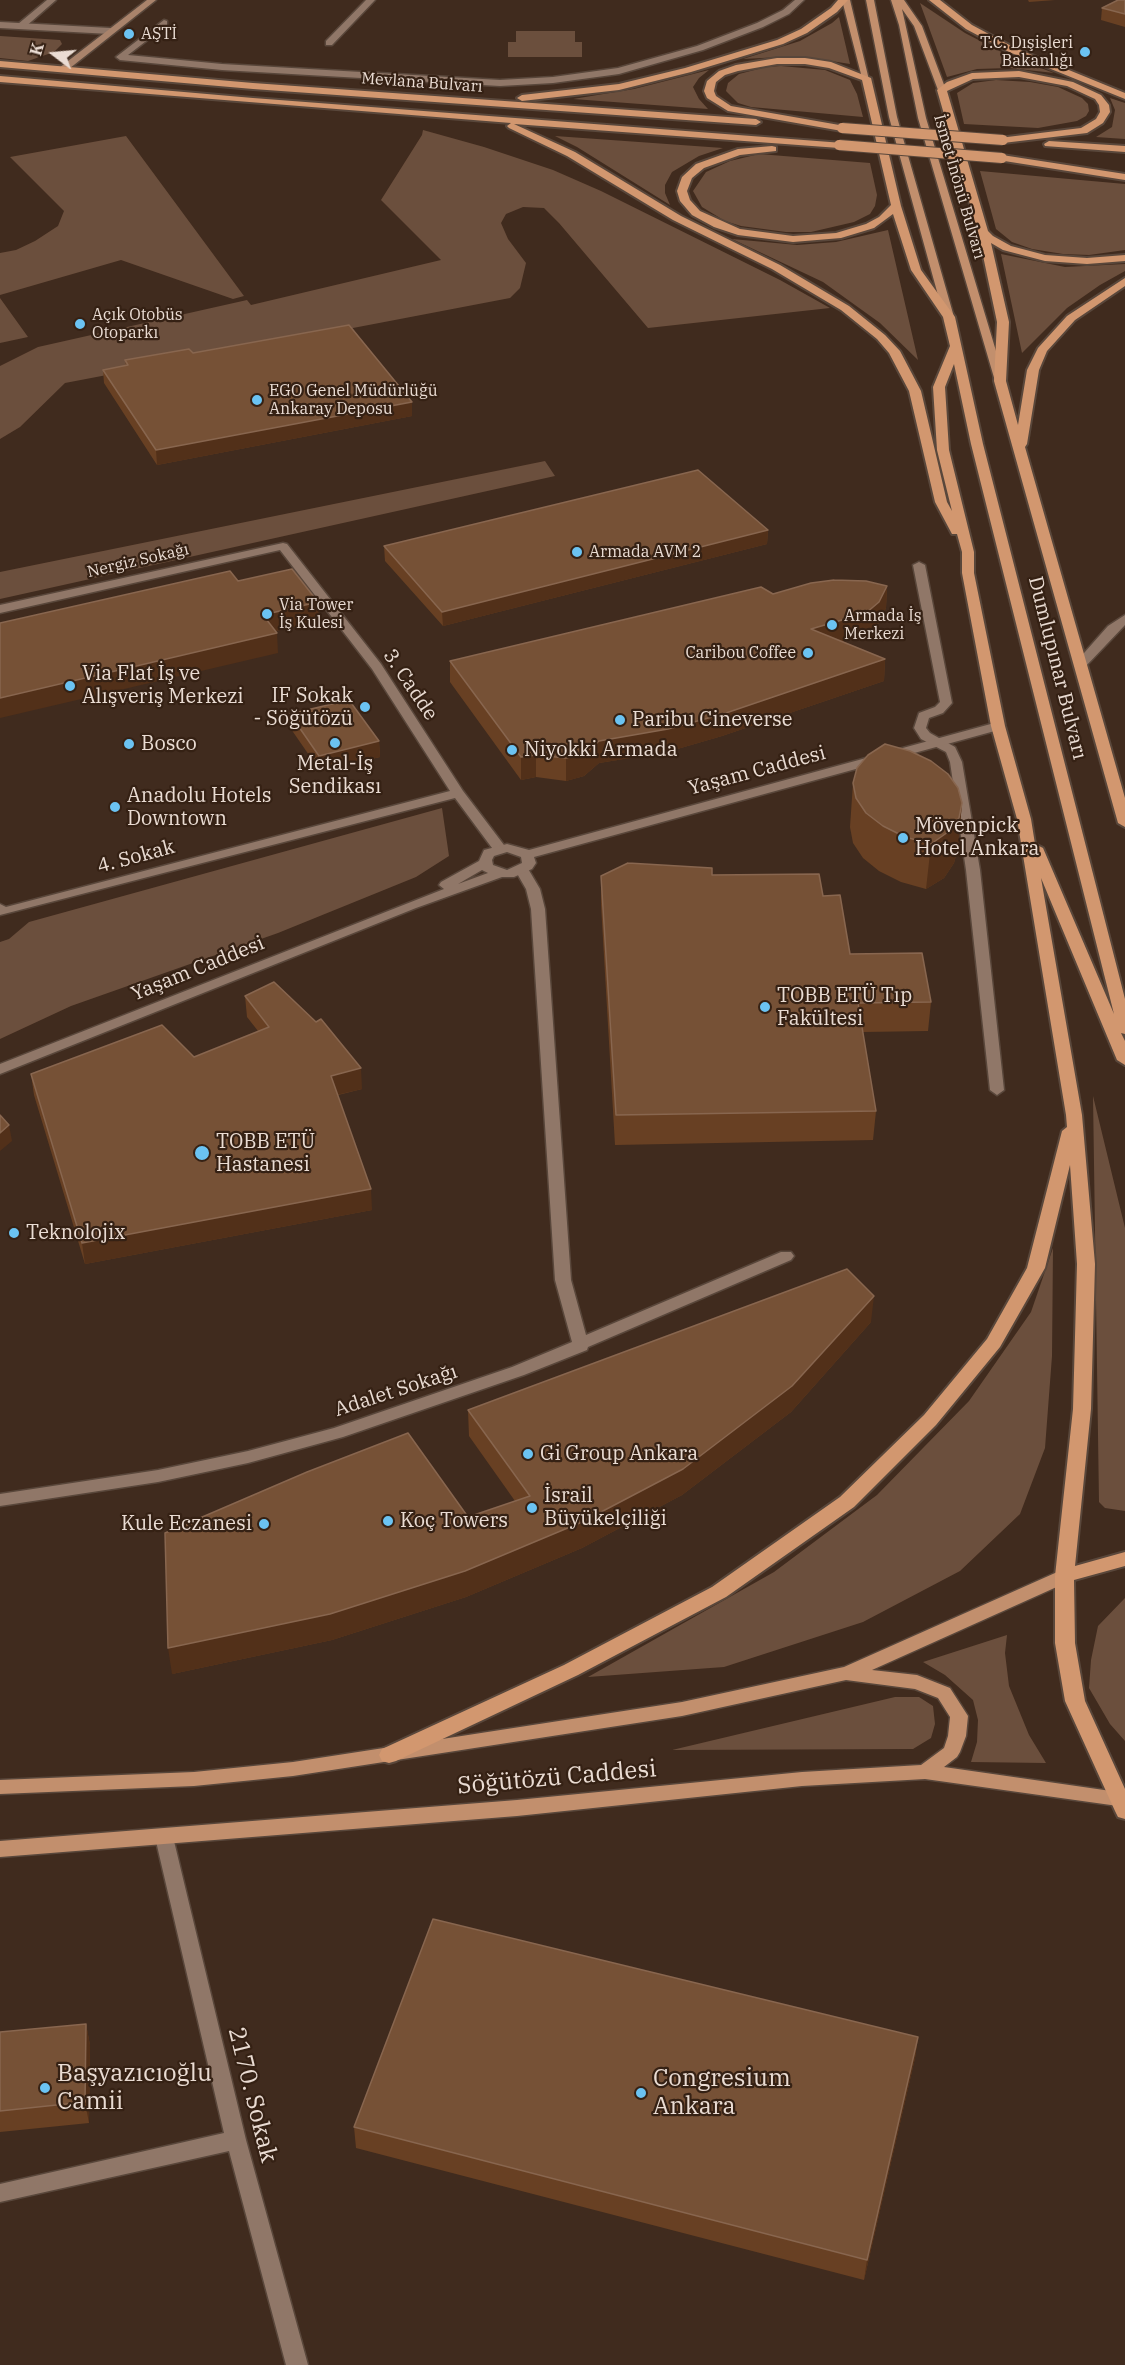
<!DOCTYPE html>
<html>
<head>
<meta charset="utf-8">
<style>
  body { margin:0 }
  #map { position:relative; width:1125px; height:2365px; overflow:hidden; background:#402b1e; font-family:"IBM Plex Serif",serif }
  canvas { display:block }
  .north { position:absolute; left:24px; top:24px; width:60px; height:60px; -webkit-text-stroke:4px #352114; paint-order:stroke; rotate:286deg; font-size:16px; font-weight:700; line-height:24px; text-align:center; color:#eadcd3 }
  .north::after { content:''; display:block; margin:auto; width:21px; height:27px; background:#eadcd3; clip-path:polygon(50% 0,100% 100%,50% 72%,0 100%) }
</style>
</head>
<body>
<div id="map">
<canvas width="1125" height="2365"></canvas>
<div class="north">K</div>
</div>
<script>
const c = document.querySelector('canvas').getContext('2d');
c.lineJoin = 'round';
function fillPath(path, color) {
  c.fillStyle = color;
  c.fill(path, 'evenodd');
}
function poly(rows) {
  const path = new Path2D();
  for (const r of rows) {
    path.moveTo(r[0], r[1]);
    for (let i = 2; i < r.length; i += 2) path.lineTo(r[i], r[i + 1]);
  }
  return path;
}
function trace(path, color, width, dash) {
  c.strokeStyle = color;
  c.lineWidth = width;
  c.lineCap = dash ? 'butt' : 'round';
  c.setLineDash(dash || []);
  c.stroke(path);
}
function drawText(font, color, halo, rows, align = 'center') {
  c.font = font + ' "IBM Plex Serif",serif';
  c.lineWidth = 4.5;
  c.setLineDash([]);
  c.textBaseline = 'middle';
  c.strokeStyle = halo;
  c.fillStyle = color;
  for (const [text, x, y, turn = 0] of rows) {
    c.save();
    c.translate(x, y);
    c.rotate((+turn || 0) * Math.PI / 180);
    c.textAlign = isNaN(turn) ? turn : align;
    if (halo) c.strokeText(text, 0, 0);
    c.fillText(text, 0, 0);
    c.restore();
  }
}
fillPath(poly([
  [920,3,965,33,1009,56,1054,73,1009,68,977,69,947,77],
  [839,17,850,64,800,56,743,59,800,41,832,23],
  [516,31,575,31,575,42,582,42,582,57,508,57,508,42,516,42],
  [0,36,60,40,62,44,54,52,28,61,0,58],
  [781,66,825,70,850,80,857,94,863,117,751,107,738,103,726,91,728,83,739,74,766,67],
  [709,70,699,78,693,87,699,99,708,109,573,99,634,89],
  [996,80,1030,82,1058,87,1082,98,1088,104,1089,111,1086,116,1077,121,1038,128,964,124,957,93,973,83],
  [1110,98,1125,103,1125,139,1096,137,1112,127,1115,110],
  [423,130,484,147,553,170,601,191,780,280,830,308,648,328,559,223,544,208,523,207,506,214,501,223,508,239,526,263,520,288,510,298,65,383,20,427,0,439,0,366,38,347,247,300,251,305,441,260,381,200,422,135],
  [126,136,244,296,233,299,121,260,0,295,0,253,16,250,35,241,58,226,64,211,10,157],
  [555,136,723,148,699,156,672,172,665,185,665,193,670,205,577,147],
  [759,154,870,163,877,195,875,206,870,214,854,222,811,232,786,232,741,226,725,221,702,207,693,191,706,172,730,161],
  [980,171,1125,184,1125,250,1089,255,1063,254,1032,249,1012,242,996,229],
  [888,230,918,360,880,323,823,282,732,239,797,245,836,242],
  [1001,254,1065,267,1125,264,1125,271,1100,285,1067,308,1022,353],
  [0,298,28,337,0,343],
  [545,461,555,476,0,599,0,572],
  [442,808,449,856,416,877,278,933,71,1006,0,1039,0,942,9,939,29,922],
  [1093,1096,1125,1228,1125,1511,1105,1508,1099,1502],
  [1053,1248,1052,1356,1045,1448,1020,1514,960,1571,863,1622,724,1667,588,1677,774,1572,877,1495,969,1401,1031,1312],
  [1125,1598,1125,1741,1110,1724,1089,1688,1091,1660,1098,1626],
  [1007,1635,1005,1653,1009,1686,1029,1735,1046,1763,971,1762,977,1742,978,1720,973,1700,945,1675,923,1662],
  [895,1697,919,1697,933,1706,935,1724,931,1738,913,1749,672,1750]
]), '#6b4f3d');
const minor = poly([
  [47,0,56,0,24,28,18,28,18,24,47,0],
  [366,0,375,0,332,45,326,45,326,41,366,0],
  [795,0,804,0,789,14,763,27,703,50,619,74,553,83,500,86,222,70,120,60,116,57,164,20,167,21,167,25,128,55,222,64,500,80,553,77,618,68,697,46,757,23,783,10,795,0],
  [283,543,287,544,381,664,463,791,507,849,505,852,495,852,455,798,0,915,0,904,6,907,450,791,372,669,280,550,0,613,0,605,283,543],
  [919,562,925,565,952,703,943,713,929,718,926,728,930,733,955,747,962,762,980,870,1004,1090,997,1095,990,1090,966,870,950,762,946,752,921,739,914,728,919,713,935,707,940,702,913,565,919,562],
  [1125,615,1125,625,1085,667,1077,667,1077,661,1108,626,1125,615],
  [522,866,527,867,540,889,545,909,571,1280,586,1335,781,1252,791,1252,794,1256,791,1260,588,1347,587,1350,524,1375,343,1437,248,1463,158,1482,0,1506,0,1494,158,1470,248,1451,334,1428,512,1367,572,1342,555,1280,531,909,526,889,515,870,522,866],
  [164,1829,171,1832,173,1837,246,2140,308,2365,286,2365,229,2151,0,2202,0,2184,224,2133,155,1837,157,1832,164,1829]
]);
const tertiary = poly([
  [0,22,110,28,114,31,110,34,0,28,0,22],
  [998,722,1002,723,1004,726,1002,729,534,857,536,863,532,869,514,877,502,877,416,908,0,1074,0,1064,444,889,439,885,441,882,479,861,484,850,507,844,529,850,998,722],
  [507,852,521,857,522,863,507,870,493,865,492,860,494,856,507,852],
  [482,870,488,873,458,884,482,870]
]);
const secondary = poly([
  [147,0,156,0,65,72,59,72,59,68,147,0]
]);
const primary = poly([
  [842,0,850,0,869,80,862,78,842,0],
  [866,0,874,0,897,117,954,317,953,319,944,317,889,117,866,0],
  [891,0,904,0,922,26,946,90,942,93,938,90,914,26,902,9,926,118,1005,381,1004,383,995,381,918,118,899,25,891,0],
  [1064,1569,1070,1571,1073,1576,1070,1581,872,1670,917,1675,950,1688,968,1716,966,1736,960,1752,957,1757,944,1767,1118,1792,1125,1795,1125,1804,1118,1806,925,1779,802,1786,517,1816,0,1857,0,1841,517,1800,802,1772,921,1765,944,1748,948,1736,950,1717,938,1698,915,1689,846,1680,682,1716,293,1776,194,1786,0,1794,0,1780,194,1772,293,1762,682,1702,844,1667,1064,1569]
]);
const trunk = poly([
  [838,0,848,0,837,12,807,33,783,44,691,72,619,90,522,101,517,98,522,95,619,84,685,68,777,40,801,29,831,8,838,0],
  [929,0,940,0,972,25,1015,48,1125,93,1125,99,1009,52,966,29,929,0],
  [777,58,805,58,831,62,871,78,901,206,921,270,955,317,983,444,1125,999,1125,1034,1121,1033,1125,1041,1125,1065,1117,1060,1041,878,1082,1115,1095,1264,1091,1409,1075,1566,1125,1552,1125,1566,1074,1580,1075,1643,1085,1701,1125,1789,1125,1819,1118,1817,1115,1811,1065,1701,1055,1643,1055,1576,1073,1409,1077,1264,1070,1165,1045,1268,1000,1347,936,1425,854,1507,726,1597,578,1675,396,1761,389,1763,382,1761,379,1755,382,1749,564,1665,712,1587,840,1497,924,1415,987,1339,1027,1268,1062,1131,1067,1127,1066,1115,1017,819,991,726,962,573,962,552,957,534,952,534,935,502,909,391,889,353,877,339,841,310,772,269,673,220,567,156,509,128,507,126,511,123,0,82,0,76,253,98,843,143,844,145,839,148,514,124,575,152,681,216,780,265,849,306,885,335,900,351,921,391,947,502,952,511,937,450,933,387,950,346,943,317,911,270,893,214,874,228,841,238,793,242,738,235,714,227,692,215,680,201,677,191,682,177,696,164,738,149,772,146,776,147,776,151,740,155,704,168,692,178,687,191,690,200,700,211,740,229,793,236,836,233,866,224,879,217,891,205,862,80,829,68,805,64,777,64,738,71,725,75,716,82,714,91,716,96,731,106,845,126,847,128,842,131,728,111,707,98,704,91,707,81,719,71,736,65,777,58],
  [954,364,971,444,1114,1014,1043,848,1035,844,1031,819,1005,726,974,573,974,552,949,450,945,387,954,364],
  [0,61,253,83,756,119,761,122,756,125,253,89,0,67,0,61],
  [1019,71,1073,82,1101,95,1109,105,1110,112,1103,123,1087,133,1003,143,998,140,999,138,1081,128,1096,119,1100,112,1099,105,1095,99,1067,86,1019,77,973,79,947,91,988,231,993,236,1011,246,1045,255,1087,258,1125,255,1125,261,1087,264,1045,261,1003,250,991,243,1009,322,1006,381,1018,425,1027,370,1038,348,1067,316,1125,278,1125,286,1075,320,1047,351,1039,370,1027,444,1025,447,1125,798,1125,827,1118,823,994,381,997,322,978,232,937,90,947,82,972,73,1019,71],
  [1049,141,1125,146,1125,152,1045,146,1044,144,1049,141],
  [1002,155,1125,174,1125,180,998,160,998,156,1002,155]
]);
trace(minor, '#59473b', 3);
trace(tertiary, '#59473b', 3);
trace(secondary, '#59473b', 3);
trace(primary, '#59473b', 3);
trace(trunk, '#59473b', 4);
fillPath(minor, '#907768');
fillPath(tertiary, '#907768');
fillPath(secondary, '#a9836b');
fillPath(primary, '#c28f6d');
fillPath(trunk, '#d2976f');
const trunkBridge = poly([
  [842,128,1003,140],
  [839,145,1002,158]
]);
trace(trunkBridge, '#59473b', 12, []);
trace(trunkBridge, '#d2976f', 10);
fillPath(poly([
  [1028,0,1055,0,1029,2],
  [1125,0,1125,27,1101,20,1102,8],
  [193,353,412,416,157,465,104,383,103,370,126,366,125,360],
  [768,530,767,544,443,626,385,561,384,546],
  [887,586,886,608,878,624,864,635,842,641,885,659,884,681,722,736,667,752,599,763,584,776,566,781,536,777,521,780,450,682,450,661,773,594],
  [290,714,379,741,380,757,320,771,291,729],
  [853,783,962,803,958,848,954,863,944,878,926,889,901,882,879,871,863,858,853,843,850,827],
  [712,875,823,896,850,954,931,1002,928,1031,863,1032,876,1111,873,1140,615,1145,601,905,601,876],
  [245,996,362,1089,338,1095,372,1210,85,1264,34,1095,31,1074,194,1057,258,1031,247,1017],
  [871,1322,791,1412,682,1495,582,1548,466,1597,332,1640,172,1674,515,1501,469,1436,468,1410],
  [86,2024,90,2045,89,2123,0,2132,0,2032],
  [918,2037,915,2058,864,2280,356,2148,354,2127]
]), '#684023');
fillPath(poly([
  [412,402,412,416,157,465,156,450],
  [768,530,767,544,443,626,442,612],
  [887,586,886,608,878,624,864,635,810,650,811,629],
  [318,602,319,621,264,634,263,615],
  [277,633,278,653,0,718,0,698],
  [885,659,884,681,722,736,667,752,599,763,584,776,566,781,566,758,599,741],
  [379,741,380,757,320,771,319,756],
  [536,755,536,777,521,780,521,757],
  [962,803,958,848,954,863,944,878,926,889,931,844],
  [361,1068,362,1089,332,1096,331,1076],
  [9,1125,12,1141,0,1151,0,1133],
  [371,1189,372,1210,85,1264,82,1243],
  [874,1296,871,1322,791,1412,682,1495,582,1548,466,1597,332,1640,172,1674,168,1648,330,1614],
  [86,2024,90,2045,89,2123,85,2102],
  [918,2037,915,2058,864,2280,867,2260]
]), '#523019');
const building = poly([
  [1118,0,1125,0,1125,14,1102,8,1118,0],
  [349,325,412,402,156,450,103,370,128,365,125,360,189,349,193,353,349,325],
  [698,470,768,530,442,612,384,546,698,470],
  [292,569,318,602,263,615,277,633,0,698,0,623,230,571,238,581,292,569],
  [834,580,866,581,887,586,879,602,866,613,811,629,885,659,723,714,668,729,599,741,584,754,566,758,536,755,521,757,450,661,761,587,773,594,811,583,834,580],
  [349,700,379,741,319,756,290,714,349,700],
  [885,744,910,751,931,761,948,774,958,788,962,803,959,818,948,832,931,844,905,837,883,826,866,813,856,798,853,783,857,768,868,755,885,744],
  [628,863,712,868,712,875,819,874,823,896,840,895,850,954,922,953,931,1002,858,1003,876,1111,616,1115,601,876,628,863],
  [274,982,316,1022,321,1019,361,1068,331,1076,371,1189,82,1243,31,1074,162,1025,194,1057,269,1027,245,996,274,982],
  [0,1115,9,1125,0,1133,0,1115],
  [847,1269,874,1296,792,1386,683,1469,582,1522,465,1571,330,1614,168,1648,165,1533,307,1472,408,1433,468,1517,530,1496,468,1410,847,1269],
  [433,1919,918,2037,867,2260,354,2127,433,1919],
  [86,2024,85,2102,0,2111,0,2032,86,2024]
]);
fillPath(building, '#765136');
trace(building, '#88664f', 1.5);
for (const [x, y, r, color] of [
  [129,34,6,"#6bc3f2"],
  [1085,52,6,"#6bc3f2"],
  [80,324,6,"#6bc3f2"],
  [257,400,6,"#6bc3f2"],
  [577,552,6,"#6bc3f2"],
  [267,614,6,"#6bc3f2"],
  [832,625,6,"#6bc3f2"],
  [808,653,6,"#6bc3f2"],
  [70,686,6,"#6bc3f2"],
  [365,707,6,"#6bc3f2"],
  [620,720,6,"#6bc3f2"],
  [335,743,6,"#6bc3f2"],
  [129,744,6,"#6bc3f2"],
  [512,750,6,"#6bc3f2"],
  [115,807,6,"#6bc3f2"],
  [903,838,6,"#6bc3f2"],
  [765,1007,6,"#6bc3f2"],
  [202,1153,8,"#6bc3f2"],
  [14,1233,6,"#6bc3f2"],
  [528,1454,6,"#6bc3f2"],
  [532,1508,6,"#6bc3f2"],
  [388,1521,6,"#6bc3f2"],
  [264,1524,6,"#6bc3f2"],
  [45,2088,6,"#6bc3f2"],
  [641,2093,6,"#6bc3f2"]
]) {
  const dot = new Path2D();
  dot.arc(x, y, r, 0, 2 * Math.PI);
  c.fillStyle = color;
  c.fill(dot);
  trace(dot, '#352114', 2);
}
drawText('16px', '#eadcd3', '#352114', [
  ["AŞTİ",141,34],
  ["T.C. Dışişleri",1073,43,"right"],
  ["Bakanlığı",1073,61,"right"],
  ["Açık Otobüs",92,315],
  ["Otoparkı",92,333],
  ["EGO Genel Müdürlüğü",269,391],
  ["Ankaray Deposu",269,409],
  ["Armada AVM 2",589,552],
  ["Via Tower",279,605],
  ["İş Kulesi",279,623],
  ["Armada İş",844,616],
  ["Merkezi",844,634],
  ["Caribou Coffee",796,653,"right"]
], 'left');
drawText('16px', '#eadcd3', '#352114', [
  ["Mevlana Bulvarı",422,83,4],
  ["İsmet İnönü Bulvarı",959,187,74],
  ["Nergiz Sokağı",138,561,-13]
]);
drawText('20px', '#eadcd3', '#352114', [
  ["Dumlupınar Bulvarı",1057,668,76],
  ["3. Cadde",410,685,56],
  ["Yaşam Caddesi",757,771,-15],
  ["4. Sokak",136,857,-15],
  ["Yaşam Caddesi",198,969,-22],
  ["Adalet Sokağı",396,1391,-18]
]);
drawText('20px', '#eadcd3', '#352114', [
  ["Via Flat İş ve",82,674],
  ["Alışveriş Merkezi",82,697],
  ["IF Sokak",353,696,"right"],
  ["- Söğütözü",353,719,"right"],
  ["Paribu Cineverse",632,720],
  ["Bosco",141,744],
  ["Niyokki Armada",524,750],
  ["Metal-İş",335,764,"center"],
  ["Sendikası",335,787,"center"],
  ["Anadolu Hotels",127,796],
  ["Downtown",127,819],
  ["Mövenpick",915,826],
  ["Hotel Ankara",915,849],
  ["TOBB ETÜ Tıp",777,996],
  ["Fakültesi",777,1019],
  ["TOBB ETÜ",216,1142],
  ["Hastanesi",216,1165],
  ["Teknolojix",26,1233],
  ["Gi Group Ankara",540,1454],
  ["İsrail",544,1496],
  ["Büyükelçiliği",544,1519],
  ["Koç Towers",400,1521],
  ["Kule Eczanesi",252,1524,"right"]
], 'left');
drawText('24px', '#eadcd3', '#352114', [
  ["Söğütözü Caddesi",557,1778,-5],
  ["2170. Sokak",252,2095,76]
]);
drawText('24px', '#eadcd3', '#352114', [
  ["Başyazıcıoğlu",57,2074],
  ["Camii",57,2102],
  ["Congresium",653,2079],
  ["Ankara",653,2107]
], 'left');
</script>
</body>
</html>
